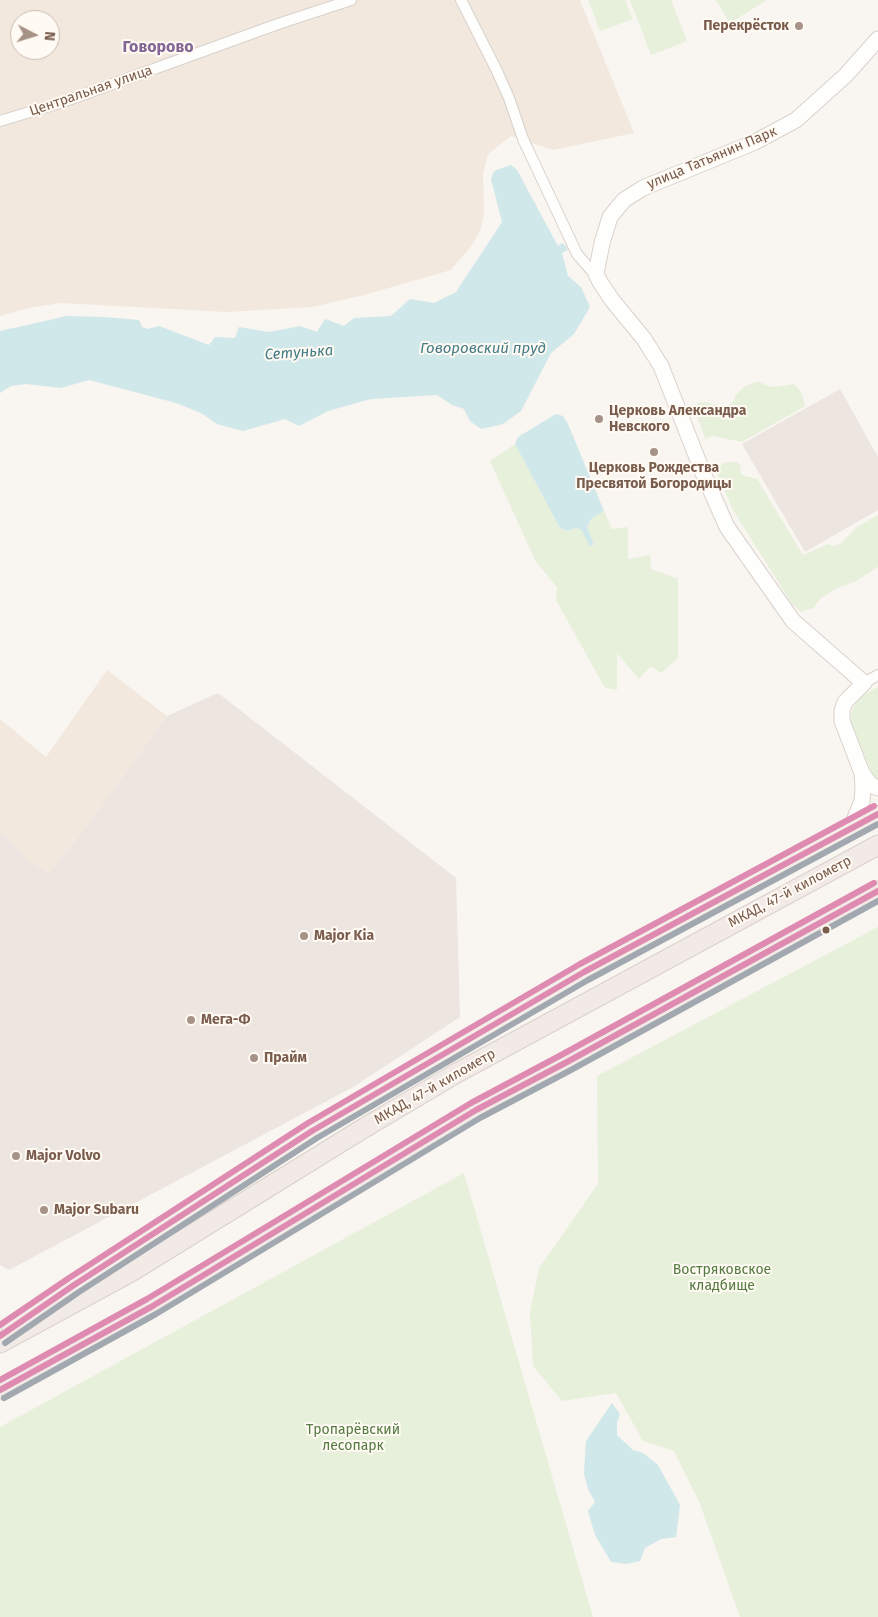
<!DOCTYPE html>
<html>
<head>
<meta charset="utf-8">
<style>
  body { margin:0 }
  #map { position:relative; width:878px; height:1617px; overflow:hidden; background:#f9f5f0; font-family:"Fira Sans",sans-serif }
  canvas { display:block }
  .north { position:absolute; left:10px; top:10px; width:50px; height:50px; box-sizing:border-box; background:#fffaf3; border:1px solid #cabbb1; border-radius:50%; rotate:95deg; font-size:14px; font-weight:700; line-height:20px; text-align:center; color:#7a5c4d }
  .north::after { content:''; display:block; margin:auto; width:18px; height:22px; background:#a69286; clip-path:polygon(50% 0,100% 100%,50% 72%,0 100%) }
</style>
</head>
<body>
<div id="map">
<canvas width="878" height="1617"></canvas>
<div class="north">N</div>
</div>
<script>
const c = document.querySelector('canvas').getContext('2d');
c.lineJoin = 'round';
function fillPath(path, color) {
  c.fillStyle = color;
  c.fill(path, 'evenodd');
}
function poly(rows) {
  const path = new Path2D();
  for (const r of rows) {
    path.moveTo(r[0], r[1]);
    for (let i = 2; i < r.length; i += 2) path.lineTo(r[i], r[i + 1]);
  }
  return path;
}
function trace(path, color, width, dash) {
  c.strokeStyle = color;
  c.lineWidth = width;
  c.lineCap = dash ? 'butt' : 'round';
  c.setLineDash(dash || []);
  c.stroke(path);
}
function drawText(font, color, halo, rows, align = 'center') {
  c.font = font + ' "Fira Sans",sans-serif';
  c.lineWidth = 4;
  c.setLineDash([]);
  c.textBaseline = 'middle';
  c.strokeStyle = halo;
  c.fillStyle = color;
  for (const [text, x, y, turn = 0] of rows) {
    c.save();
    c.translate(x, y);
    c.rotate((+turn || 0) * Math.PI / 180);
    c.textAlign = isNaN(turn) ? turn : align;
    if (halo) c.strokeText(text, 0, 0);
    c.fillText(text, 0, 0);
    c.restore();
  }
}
fillPath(poly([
  [0,0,580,0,634,133,553,150,511,136,488,154,483,174,484,213,481,229,472,245,451,270,364,295,312,307,227,312,61,303,33,307,0,316],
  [20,20,50,20,50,50,20,50],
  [107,670,167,716,89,823,49,873,30,862,4,834,0,832,0,719,46,757]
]), '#f2e8de');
fillPath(poly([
  [840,389,878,457,878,510,805,552,742,444],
  [218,693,456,878,460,1017,355,1086,9,1270,0,1265,0,832,4,834,30,862,49,873,89,823,167,716]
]), '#ede5e0');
fillPath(poly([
  [588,0,625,0,633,19,600,31],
  [630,0,671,0,687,41,651,55],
  [716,0,767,0,730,23],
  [758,381,767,386,775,387,794,384,801,392,804,401,805,406,742,442,713,436,707,438,706,441,694,407,699,403,705,402,722,406,728,405,733,402,735,396,744,387],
  [515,444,560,528,567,531,576,528,581,530,590,546,594,545,587,527,592,518,604,511,612,529,628,527,628,559,650,555,651,569,678,579,678,658,661,673,651,666,639,679,617,653,617,690,605,688,556,600,557,587,536,562,490,461],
  [726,462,737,462,741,466,740,472,744,476,757,479,803,555,828,544,834,546,840,544,857,527,878,515,878,567,856,581,835,589,821,598,813,608,801,612,792,604,733,510,718,475,716,469],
  [878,687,878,780,872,773,851,723,851,714,857,701,862,696],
  [878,927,878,1617,740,1617,700,1504,674,1451,643,1441,616,1393,562,1401,533,1366,530,1312,539,1268,598,1184,597,1076],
  [464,1173,593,1617,0,1617,0,1427]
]), '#e7f0db');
fillPath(poly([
  [511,165,517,170,558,246,562,243,566,246,568,250,562,253,568,276,581,287,590,307,574,334,551,353,521,411,503,424,481,429,470,421,464,409,452,405,437,395,371,399,328,411,299,426,285,419,243,431,217,424,201,413,176,403,89,380,61,388,26,384,11,386,0,393,0,331,67,316,104,317,139,320,142,327,148,329,159,326,209,345,215,337,235,338,239,327,269,332,300,326,317,332,325,319,344,326,354,318,391,316,410,299,434,303,456,292,502,222,491,179,494,171],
  [556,414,563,416,568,424,604,511,592,518,587,527,594,545,590,546,581,530,576,528,567,531,560,528,515,444,518,437],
  [612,1403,620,1414,617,1423,617,1435,633,1450,643,1453,658,1465,680,1505,676,1537,661,1539,645,1548,640,1561,626,1564,611,1562,595,1535,588,1511,595,1502,588,1489,584,1474,586,1441]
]), '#d0e8ea');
const street = poly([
  [461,0,496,69,509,98,523,139,577,254,590,269,596,274],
  [0,121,63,102,278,24,351,0],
  [864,683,878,675]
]);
const secondary = poly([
  [878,39,846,75,796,120,755,142,643,188,624,200,610,217,602,243,596,274,600,282,612,300,644,339,661,366,703,473,727,527,793,621,864,683,845,702,842,711,842,721,862,773,871,785,878,788],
  [845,832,853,823,862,801,863,788,862,773]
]);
const primary = poly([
  [10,1330,74,1285,312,1131,584,972,878,814]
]);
const highway = poly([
  [0,1343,131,1272,364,1128,455,1074,878,845],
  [0,1390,151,1307,476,1110,567,1062,878,891]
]);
trace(street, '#d7d1cb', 12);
trace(secondary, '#d9d2cb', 17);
trace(primary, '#dad1cc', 18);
trace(highway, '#dad1cc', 21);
trace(street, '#fefefd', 10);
trace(secondary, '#fefefd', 15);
trace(primary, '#f3eee8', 16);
trace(highway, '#f2eae7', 19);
trace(poly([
  [0,1336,74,1285,312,1131,584,972,878,814],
  [0,1390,151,1307,476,1110,567,1062,878,891]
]), '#de8ab1', 6);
trace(poly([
  [5,1343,79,1292,317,1138,588,980,878,824],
  [4,1398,156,1314,480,1118,571,1070,878,901]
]), '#a2a8af', 6);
trace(poly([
  [0,1325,69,1278,308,1123,580,964,874,806],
  [0,1380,147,1299,471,1103,563,1054,874,883]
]), '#de8ab1', 6);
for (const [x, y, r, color] of [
  [799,26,5,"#a69286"],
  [599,419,5,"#a69286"],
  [654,452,5,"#a69286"],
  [826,930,4.5,"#7a5c4d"],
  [304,936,5,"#a69286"],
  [191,1020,5,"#a69286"],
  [254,1058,5,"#a69286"],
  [16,1156,5,"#a69286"],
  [44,1210,5,"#a69286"]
]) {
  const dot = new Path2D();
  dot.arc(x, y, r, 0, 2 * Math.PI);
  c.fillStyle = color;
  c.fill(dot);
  trace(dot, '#fffaf3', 2);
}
drawText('bold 14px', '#7a5c4d', '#fffaf3', [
  ["Перекрёсток",789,26,"right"],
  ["Церковь Александра",609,411],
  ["Невского",609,427],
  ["Церковь Рождества",654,468,"center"],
  ["Пресвятой Богородицы",654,484,"center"],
  ["Major Kia",314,936],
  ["Мега-Ф",201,1020],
  ["Прайм",264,1058],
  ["Major Volvo",26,1156],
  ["Major Subaru",54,1210]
], 'left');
drawText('14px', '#7a5c4d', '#fffaf3', [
  ["Центральная улица",91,91,-19],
  ["улица Татьянин Парк",712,158,-23],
  ["МКАД, 47-й километр",790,892,-28],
  ["МКАД, 47-й километр",435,1087,-30]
]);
drawText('14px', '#537a41', '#fffaf3', [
  ["Востряковское",722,1270],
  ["кладбище",722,1286],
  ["Тропарёвский",353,1430],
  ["лесопарк",353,1446]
]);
drawText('italic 15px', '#437c86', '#fffaf3', [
  ["Говоровский пруд",483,349],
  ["Сетунька",299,353,-4]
]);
drawText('bold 16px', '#846695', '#fffaf3', [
  ["Говорово",158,48]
]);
</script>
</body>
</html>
